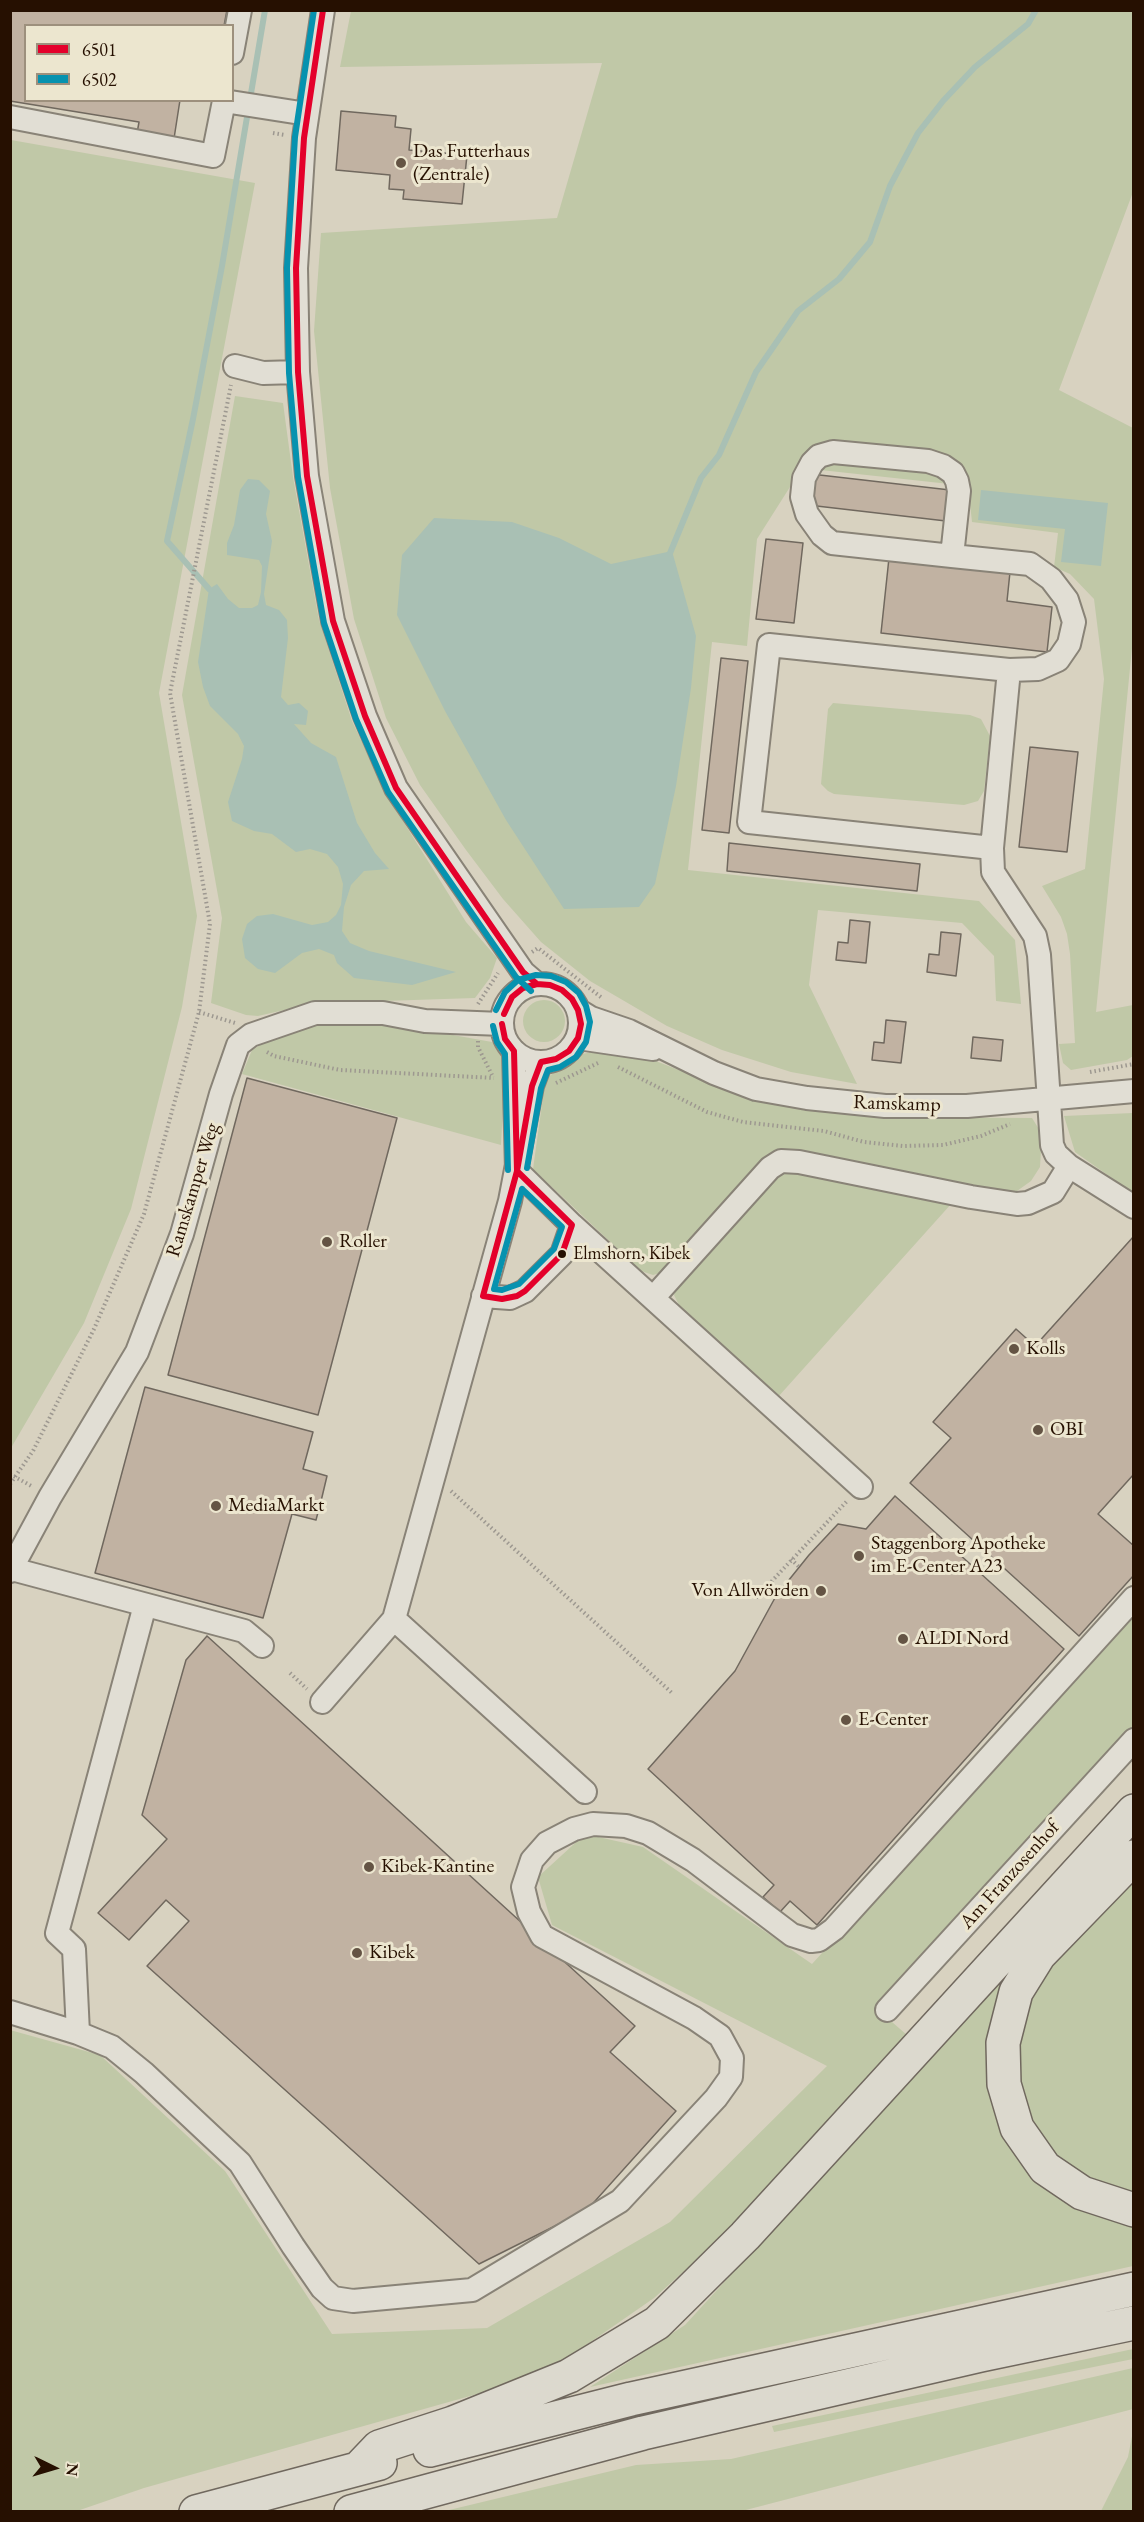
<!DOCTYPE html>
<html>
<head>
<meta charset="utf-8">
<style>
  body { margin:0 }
  #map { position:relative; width:1144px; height:2522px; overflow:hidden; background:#d8d2c0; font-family:"EB Garamond",serif }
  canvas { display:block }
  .frame { position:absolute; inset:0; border:12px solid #261001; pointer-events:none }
  .legend { position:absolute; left:24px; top:24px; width:210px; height:78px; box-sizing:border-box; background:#ece6cf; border:2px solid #9d907d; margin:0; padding:8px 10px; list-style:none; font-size:18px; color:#261001 }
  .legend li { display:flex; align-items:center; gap:12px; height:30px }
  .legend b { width:30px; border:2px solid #9d907d }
  .north { position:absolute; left:24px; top:2438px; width:60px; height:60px; -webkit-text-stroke:4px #ece6cf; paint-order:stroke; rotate:95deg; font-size:16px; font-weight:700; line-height:24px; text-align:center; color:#261001 }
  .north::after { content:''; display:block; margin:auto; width:21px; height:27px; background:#261001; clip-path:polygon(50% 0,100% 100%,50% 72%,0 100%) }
</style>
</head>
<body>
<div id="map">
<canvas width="1144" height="2522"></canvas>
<div class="frame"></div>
<ul class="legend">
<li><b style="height:8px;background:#e4002b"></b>6501</li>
<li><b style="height:8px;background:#0692af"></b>6502</li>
</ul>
<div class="north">N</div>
</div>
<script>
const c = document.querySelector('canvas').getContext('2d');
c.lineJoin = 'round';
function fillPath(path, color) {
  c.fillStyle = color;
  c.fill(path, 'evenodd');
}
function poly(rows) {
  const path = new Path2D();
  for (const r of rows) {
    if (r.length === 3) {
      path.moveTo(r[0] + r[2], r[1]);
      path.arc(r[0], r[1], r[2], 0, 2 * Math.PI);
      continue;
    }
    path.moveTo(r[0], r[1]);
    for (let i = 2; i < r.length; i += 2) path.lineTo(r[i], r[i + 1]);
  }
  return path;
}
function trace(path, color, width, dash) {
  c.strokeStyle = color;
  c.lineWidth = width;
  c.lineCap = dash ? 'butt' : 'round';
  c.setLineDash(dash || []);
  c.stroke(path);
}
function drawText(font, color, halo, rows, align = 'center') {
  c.font = font + ' "EB Garamond",serif';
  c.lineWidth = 6;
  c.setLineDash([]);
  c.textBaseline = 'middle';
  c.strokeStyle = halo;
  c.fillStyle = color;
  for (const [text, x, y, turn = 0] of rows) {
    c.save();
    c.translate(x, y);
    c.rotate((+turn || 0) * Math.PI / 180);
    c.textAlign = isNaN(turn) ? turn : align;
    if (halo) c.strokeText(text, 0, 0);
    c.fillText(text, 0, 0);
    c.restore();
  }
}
fillPath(poly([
  [351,11,1133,11,1133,192,1059,390,1133,428,1133,638,1096,1012,1133,1005,1133,1056,1127,1060,1071,1070,1063,1063,1059,1044,1075,1043,1070,954,1067,934,1061,917,1042,886,1085,869,1104,679,1094,599,1070,574,1054,567,1058,533,972,522,968,486,802,468,757,539,747,646,712,642,688,870,979,901,1015,940,1021,1004,996,1001,994,956,962,923,818,910,809,985,857,1084,791,1072,722,1050,667,1026,590,981,541,942,503,899,466,850,420,785,386,718,354,619,330,488,314,331,321,233,557,218,602,63,340,67],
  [11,140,255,183,159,693,197,916,182,1007,131,1209,84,1323,11,1448],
  [235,396,283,403,293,477,319,620,352,721,388,797,466,922,497,958,490,978,475,998,383,1001,324,1001,258,1016,246,1015,211,1003,222,918,182,695],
  [833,703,970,715,981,719,990,736,984,791,978,801,964,805,834,794,828,791,821,784,828,709],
  [544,1021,21],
  [380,1022,492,1042,502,1052,505,1067,501,1145,242,1074,252,1050,279,1034,316,1023],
  [597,1051,643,1056,748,1097,803,1110,884,1117,1032,1118,1042,1134,1040,1167,1031,1181,1017,1191,994,1192,782,1149,770,1153,663,1272,653,1275,641,1271,533,1169,543,1097,539,1093,547,1078,561,1067,582,1054],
  [1133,1113,1133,1193,1075,1152,1064,1116],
  [791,1168,952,1203,778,1397,679,1305,674,1295,678,1285,779,1172],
  [1133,1612,1133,1727,877,2009,907,2035,746,2216,654,2298,569,2357,502,2387,144,2488,77,2511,11,2511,10,2030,100,2055,225,2171,332,2334,487,2328,670,2222,827,2066,552,1925,538,1877,585,1834,643,1847,812,1964],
  [1133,1835,1133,1847,1022,1971,1012,2135,1133,2219,1133,2266,590,2387,685,2325],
  [1133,1878,1133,2199,1086,2183,1053,2159,1027,2126,1012,2038,1038,1978],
  [1133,2349,1133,2359,774,2432,772,2426],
  [1133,2368,1133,2409,742,2511,445,2511,636,2465,731,2459],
  [1133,2431,1133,2511,1101,2511,1128,2457]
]), '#c0c8a7');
fillPath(poly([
  [248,479,259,480,270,491,266,514,272,541,264,594,266,605,279,610,287,620,288,638,281,697,288,705,299,703,308,711,306,725,294,724,311,743,336,757,357,823,375,853,389,869,364,871,351,885,344,907,342,931,350,943,369,951,456,972,412,985,354,978,337,963,334,955,319,949,302,953,275,973,258,969,245,958,242,939,247,924,257,916,273,914,312,925,328,922,336,915,341,905,343,884,338,867,327,854,310,849,296,852,272,834,254,831,232,821,228,802,242,759,244,746,238,734,210,706,203,687,198,662,209,589,217,584,228,599,239,608,252,608,258,605,261,592,262,566,259,560,227,555,227,543,234,525,240,490],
  [981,490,1108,503,1101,566,1061,562,1065,529,978,520],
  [434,518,512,522,559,538,611,564,672,551,696,636,691,688,676,786,655,884,639,907,564,909,506,820,445,711,397,615,402,555]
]), '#a9c0b4');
trace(poly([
  [668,558,701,478,719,455,756,372,798,311,839,279,870,242,890,186,918,133,943,101,975,67,1028,24,1036,10],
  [209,589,167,541,193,419,222,266,265,10]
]), '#a9c0b4', 6);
const building = poly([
  [10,10,227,10,224,26,26,26,26,100,180,100,173,145,136,139,139,122,10,101,10,10],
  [341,111,396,116,395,127,411,129,409,150,467,155,462,204,403,199,404,190,389,189,390,175,336,170,341,111],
  [811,474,950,490,946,521,808,505,811,474],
  [766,539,803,543,794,623,756,619,766,539],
  [889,558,1010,572,1007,601,1052,607,1047,652,881,633,889,558],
  [721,658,748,661,729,833,702,830,721,658],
  [1030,747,1078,752,1067,852,1019,847,1030,747],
  [729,843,920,864,917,891,727,871,729,843],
  [850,920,870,922,866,963,836,960,838,942,848,943,850,920],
  [941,932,961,934,956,976,927,972,929,954,939,955,941,932],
  [886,1020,906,1022,901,1063,872,1060,874,1042,884,1043,886,1020],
  [973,1037,1003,1040,1001,1061,971,1058,973,1037],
  [247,1078,397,1118,318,1415,168,1375,247,1078],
  [1134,1236,1134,1474,1098,1514,1134,1546,1134,1575,1079,1636,910,1483,951,1438,933,1422,1016,1329,1035,1346,1134,1236],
  [145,1387,313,1432,303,1469,327,1476,322,1497,316,1520,292,1514,263,1618,95,1573,145,1387],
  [895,1496,1064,1649,817,1925,790,1901,780,1912,763,1897,774,1885,648,1769,735,1671,776,1596,809,1555,838,1524,866,1529,895,1496],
  [207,1636,635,2026,610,2052,676,2111,587,2210,479,2264,147,1966,189,1921,166,1900,129,1940,98,1913,167,1839,142,1815,186,1660,207,1636]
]);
fillPath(building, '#c1b2a2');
trace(building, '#70685e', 1.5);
const minor = poly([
  [323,10,304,138,296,268,298,372,307,476,333,621,365,716,396,788,523,972,537,984],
  [232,53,240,10],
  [10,117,213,156,224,101,307,114],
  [235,366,263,373,298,372],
  [952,556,959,491,957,481,953,473,943,466,928,461,833,452,819,456,812,463,804,478,802,497,807,514,822,535,832,543,952,556,1030,564,1051,579,1067,600,1074,622,1069,644,1058,660,1038,669,1009,670],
  [992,848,749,822,769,645,1009,670,992,848,993,872,1035,936,1039,955,1052,1145,1056,1154,1069,1166,1134,1207],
  [541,1023,39],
  [578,1010,591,1018,629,1031,714,1073,756,1089,807,1098,885,1106,967,1106,1134,1091],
  [578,1038,653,1049],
  [514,1051,517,1171,572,1225,861,1487],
  [483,1296,510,1298,525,1291,562,1254,572,1225],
  [653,1298,770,1168,781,1161,799,1162,971,1197,1017,1204,1028,1203,1053,1192,1069,1166],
  [12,1569,244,1631,262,1646],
  [10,1571,50,1497,137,1352,182,1234,221,1094,238,1045,251,1035,315,1013,383,1013,425,1021,502,1024],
  [394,1619,585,1792],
  [322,1702,394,1619,510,1201,532,1086,541,1062],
  [887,2010,1134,1740],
  [10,2012,78,2033,112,2047,144,2073,240,2163,293,2246,322,2288,333,2298,353,2301,472,2290,620,2201,716,2098,731,2077,732,2058,720,2036,694,2018,542,1936,529,1912,523,1887,532,1860,547,1843,574,1829,593,1824,626,1826,648,1833,693,1860,792,1935,811,1941,819,1940,834,1929,1134,1598],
  [78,2033,74,1949,57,1933,145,1605]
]);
const highway = poly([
  [1134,1857,1039,1955,1016,1992,1003,2043,1004,2084,1017,2128,1045,2168,1082,2193,1134,2210],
  [430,2450,631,2399,1134,2289],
  [358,2469,379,2447,453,2423,569,2376,657,2323,745,2236,1134,1811],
  [196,2512,380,2463],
  [351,2512,643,2433,981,2355,1134,2323]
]);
trace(minor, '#898377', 26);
trace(highway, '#70685e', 36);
trace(poly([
  [273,133,285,135],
  [532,952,538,948,602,998],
  [478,1004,498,973],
  [199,1012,235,1023],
  [478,1041,478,1047,492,1075],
  [267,1052,274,1056,340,1070,494,1078],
  [618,1067,707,1112,743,1122,824,1131,864,1142,903,1146,943,1145,981,1136,1010,1124],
  [1090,1072,1134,1064],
  [556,1083,598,1063],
  [10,1474,33,1487],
  [10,1484,33,1451,94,1329,144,1214,199,1012,210,924,170,693,231,385],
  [451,1491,672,1693],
  [791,1559,799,1567],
  [756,1598,848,1500],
  [290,1673,307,1689]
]), '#9d9890', 4, [1.5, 3]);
trace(minor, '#e1ded4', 22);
trace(highway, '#dcd9ce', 33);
trace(poly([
  [323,10,304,138,296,268,298,372,307,476,333,621,365,716,396,788,523,972,537,984],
  [504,1014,512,997,523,988,537,984,550,985,562,990,572,999,578,1010,581,1024,578,1038,569,1051,556,1059,541,1062,532,1086,517,1171],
  [502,1024,505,1039,514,1051,517,1171],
  [517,1171,572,1225,562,1254,525,1291,517,1296,502,1299,483,1296,517,1171]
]), '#e4002b', 6);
trace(poly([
  [314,10,295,137,287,268,289,373,298,477,324,623,356,719,388,792,516,977,531,991],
  [496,1010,505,992,518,980,536,975,551,976,566,982,579,993,586,1006,590,1022,586,1042,576,1057,560,1067,548,1070,541,1088,527,1168],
  [493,1026,497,1042,505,1054,508,1170],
  [522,1189,562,1227,554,1249,519,1284,502,1290,494,1289,522,1189]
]), '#0692af', 6);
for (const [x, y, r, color] of [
  [401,163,6,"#645444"],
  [327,1242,6,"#645444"],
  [562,1254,5,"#261001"],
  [1014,1349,6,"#645444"],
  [1038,1430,6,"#645444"],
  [216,1506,6,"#645444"],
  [859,1556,6,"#645444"],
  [821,1591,6,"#645444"],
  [903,1639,6,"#645444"],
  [846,1720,6,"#645444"],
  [369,1867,6,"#645444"],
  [357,1953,6,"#645444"]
]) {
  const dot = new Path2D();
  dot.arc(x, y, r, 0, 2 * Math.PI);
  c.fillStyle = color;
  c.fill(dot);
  trace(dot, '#ece6cf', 2);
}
drawText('18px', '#261001', '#ece6cf', [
  ["Elmshorn, Kibek",573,1254]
], 'left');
drawText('20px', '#261001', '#ece6cf', [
  ["Das Futterhaus",413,152],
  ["(Zentrale)",413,175],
  ["Roller",339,1242],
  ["Kolls",1026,1349],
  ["OBI",1050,1430],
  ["MediaMarkt",228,1506],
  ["Staggenborg Apotheke",871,1544],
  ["im E-Center A23",871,1567],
  ["Von Allwörden",809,1591,"right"],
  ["ALDI Nord",915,1639],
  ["E-Center",858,1720],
  ["Kibek-Kantine",381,1867],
  ["Kibek",369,1953]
], 'left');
drawText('20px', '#261001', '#ece6cf', [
  ["Ramskamp",897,1104,2],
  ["Ramskamper Weg",193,1190,-73],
  ["Am Franzosenhof",1010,1875,-48]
]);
</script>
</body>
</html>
